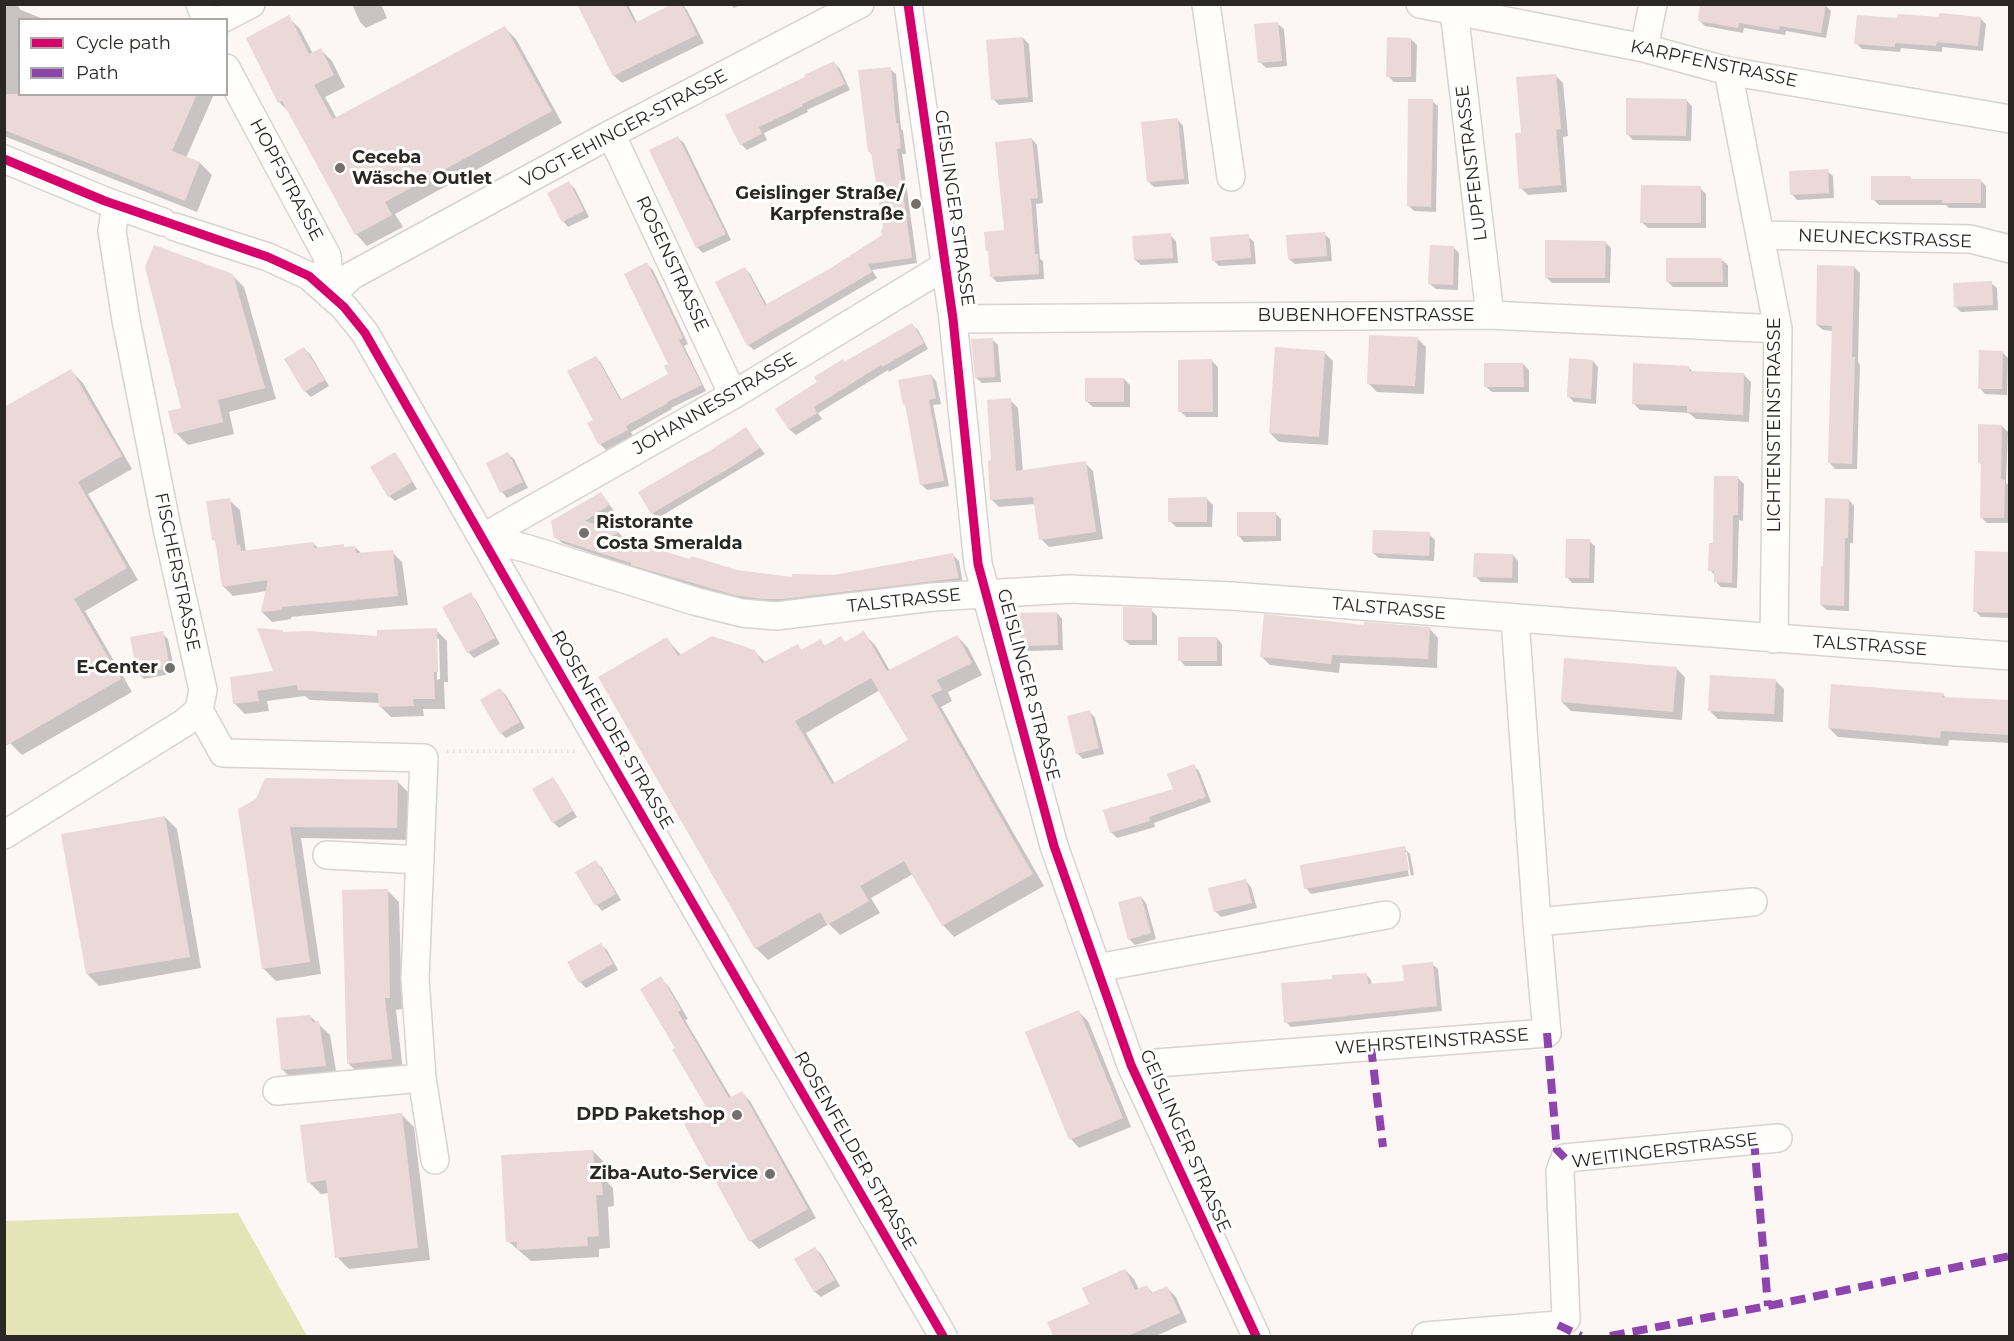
<!DOCTYPE html>
<html>
<head>
<meta charset="utf-8">
<style>
  body { margin:0 }
  #map { position:relative; width:2014px; height:1341px; overflow:hidden; background:#fcf6f4; font-family:Montserrat,sans-serif }
  canvas { display:block }
  .frame { position:absolute; inset:0; border:6px solid #2a2725; pointer-events:none }
  .legend { position:absolute; left:18px; top:18px; width:210px; height:78px; box-sizing:border-box; background:#fff; border:2px solid #aaa9a8; margin:0; padding:8px 10px; list-style:none; font-size:18px; color:#2a2725 }
  .legend li { display:flex; align-items:center; gap:12px; height:30px }
  .legend b { width:30px; border:2px solid #aaa9a8 }
</style>
</head>
<body>
<div id="map">
<canvas width="2014" height="1341"></canvas>
<div class="frame"></div>
<ul class="legend">
<li><b style="height:8px;background:#d6006c"></b>Cycle path</li>
<li><b style="height:8px;background:#8e44ad"></b>Path</li>
</ul>
</div>
<script>
const c = document.querySelector('canvas').getContext('2d');
c.lineJoin = 'round';
function fillPath(path, color) {
  c.fillStyle = color;
  c.fill(path, 'evenodd');
}
function poly(rows) {
  const path = new Path2D();
  for (const r of rows) {
    path.moveTo(r[0], r[1]);
    for (let i = 2; i < r.length; i += 2) path.lineTo(r[i], r[i + 1]);
  }
  return path;
}
function trace(path, color, width, dash) {
  c.strokeStyle = color;
  c.lineWidth = width;
  c.lineCap = dash ? 'butt' : 'round';
  c.setLineDash(dash || []);
  c.stroke(path);
}
function drawText(font, color, halo, rows, align = 'center') {
  c.font = font + ' Montserrat,sans-serif';
  c.lineWidth = 6;
  c.setLineDash([]);
  c.textBaseline = 'middle';
  c.strokeStyle = halo;
  c.fillStyle = color;
  for (const [text, x, y, turn = 0] of rows) {
    c.save();
    c.translate(x, y);
    c.rotate((+turn || 0) * Math.PI / 180);
    c.textAlign = isNaN(turn) ? turn : align;
    if (halo) c.strokeText(text, 0, 0);
    c.fillText(text, 0, 0);
    c.restore();
  }
}
fillPath(poly([
  [238,1213,307,1336,5,1336,5,1221]
]), '#e5e4b6');
fillPath(poly([
  [4,4,16,4,21,10,46,20,20,20,20,94,214,94,186,158,200,163,212,175,197,212,4,136],
  [352,4,381,4,387,18,366,28,360,22],
  [580,4,628,4,637,23,682,4,687,10,704,43,622,83,614,76],
  [730,4,742,4,734,8],
  [1825,5,1831,11,1826,38,1786,31,1785,35,1744,28,1743,33,1705,26,1699,20],
  [288,17,300,29,313,54,321,50,332,61,345,87,325,97,337,119,505,28,516,39,562,123,395,214,403,227,367,246,356,234,289,112,279,102],
  [1980,18,1986,24,1983,51,1942,47,1942,52,1901,48,1900,52,1862,49,1856,43,1899,20],
  [1278,24,1284,29,1287,66,1266,68,1260,62],
  [1023,38,1029,44,1033,102,999,105,993,99],
  [1411,39,1417,45,1416,82,1394,82,1388,76],
  [834,63,840,69,850,90,807,110,808,112,764,133,767,140,747,150,741,144,727,116],
  [890,69,896,74,901,128,903,131,906,154,902,154,917,263,872,270,877,278,754,350,748,345,745,269,750,274,767,305,832,269,884,236,885,230,873,156,869,151],
  [1556,76,1563,83,1568,136,1563,137,1567,192,1528,195,1521,188,1522,134],
  [1686,100,1692,106,1691,141,1633,140,1628,135],
  [1432,101,1438,106,1436,212,1414,211,1408,205],
  [1178,120,1183,126,1189,184,1154,187,1149,182],
  [678,138,684,143,731,240,703,253,697,247,651,151],
  [1032,139,1037,145,1043,203,1036,204,1040,259,1043,261,1044,279,997,282,991,276,990,253,987,250,1006,232],
  [1827,171,1833,176,1834,198,1797,200,1792,194],
  [1910,177,1913,181,1980,180,1986,186,1986,208,1949,208,1946,205,1879,205,1873,199],
  [569,183,575,189,589,217,568,227,563,221],
  [1700,188,1706,194,1706,228,1648,228,1642,222],
  [1324,234,1330,239,1332,261,1295,264,1289,259],
  [1170,235,1176,241,1178,263,1141,265,1135,260],
  [1248,236,1254,242,1256,264,1219,266,1213,260],
  [1605,242,1611,248,1610,283,1552,283,1546,277],
  [1454,248,1459,253,1458,290,1436,289,1430,284],
  [1722,260,1728,265,1728,287,1673,287,1667,281],
  [647,264,653,270,688,344,684,346,706,391,671,408,672,409,631,432,633,436,606,450,600,444,589,424,595,420,596,357,601,363,622,401,670,375,670,365],
  [1854,267,1860,273,1858,362,1860,365,1857,469,1835,469,1830,463,1833,331,1823,330,1817,325],
  [232,275,244,287,276,399,229,412,234,434,188,445,176,433,183,409],
  [1991,283,1997,288,1998,310,1961,312,1955,306],
  [912,325,918,330,928,349,889,372,888,370,818,413,822,419,796,435,790,430,778,409,845,363],
  [1417,338,1426,347,1424,394,1377,392,1368,383],
  [992,339,998,345,1001,382,982,383,976,378],
  [304,349,310,354,329,386,311,397,305,391,286,359],
  [1324,352,1333,361,1328,445,1279,442,1270,433],
  [2002,352,2008,358,2007,395,1985,394,1980,388],
  [1212,361,1218,367,1218,417,1186,417,1180,411],
  [1593,361,1598,367,1596,404,1574,402,1568,396],
  [1523,364,1529,370,1529,392,1492,392,1486,387],
  [1688,367,1694,373,1744,375,1751,382,1749,422,1696,419,1689,413,1640,410,1633,403],
  [71,371,83,383,132,469,88,494,138,580,85,611,132,692,22,755,10,743],
  [931,375,936,381,941,404,933,405,949,486,927,490,922,485,907,407,904,404],
  [1124,379,1130,385,1130,407,1093,407,1087,402],
  [1010,400,1018,408,1023,472,1085,463,1093,471,1103,539,1049,547,1041,539,1036,504,999,507,991,499,993,462],
  [2002,426,2008,432,2006,483,2010,486,2009,523,1987,523,1981,517,1982,466,1979,462],
  [746,429,765,454,658,518,652,513],
  [395,454,400,460,417,489,395,501,389,496],
  [508,454,514,459,528,488,507,498,502,492],
  [1738,478,1744,484,1743,521,1739,520,1737,588,1721,587,1715,581,1716,576,1710,570],
  [601,493,614,511,592,525,619,533,624,538,621,540,691,561,737,571,794,579,834,577,953,555,959,561,963,584,790,604,741,600,670,580,562,543,556,537],
  [1207,499,1213,505,1212,527,1176,527,1170,521],
  [229,500,240,510,246,552,313,543,319,549,343,546,346,548,355,547,362,554,392,552,402,562,408,605,291,617,291,619,272,622,262,612,267,591,233,596,223,586,217,543,213,539],
  [1849,500,1854,506,1853,543,1850,543,1849,611,1827,610,1821,605,1825,568],
  [1275,513,1281,519,1281,541,1244,542,1239,536],
  [1429,534,1435,540,1434,561,1379,558,1373,553],
  [1589,541,1595,546,1594,583,1572,583,1567,577],
  [2010,554,2010,618,1981,617,1975,611],
  [1513,555,1518,561,1518,583,1481,582,1475,576],
  [470,594,476,600,500,644,474,658,468,652],
  [1151,610,1157,616,1157,645,1130,645,1124,640],
  [1057,613,1062,619,1063,650,1028,651,1022,646],
  [1365,626,1429,628,1438,638,1437,668,1340,663,1339,673,1270,665,1261,656],
  [436,630,447,641,448,682,444,682,445,709,423,709,424,716,391,717,380,706,380,703,310,700,305,696,267,701,269,711,245,714,234,703,275,673,282,631,285,633,379,638],
  [436,639,439,639,440,679,437,680],
  [162,633,168,639,175,673,144,679,138,673],
  [863,633,875,645,890,671,957,636,968,648,982,675,948,692,952,701,941,707,1044,886,954,937,943,925,913,874,871,898,880,913,840,935,829,924,768,960,756,948,667,639,681,655,754,651,766,663,797,646,803,651,820,641,825,646,841,638,846,643],
  [880,690,910,741,835,784,806,733],
  [1217,638,1222,644,1222,666,1185,666,1180,660],
  [1676,668,1685,677,1682,720,1571,711,1562,702],
  [1775,680,1784,689,1783,722,1718,719,1709,710],
  [500,690,506,695,525,728,506,738,501,733],
  [1943,694,1947,699,2010,702,2010,743,1949,740,1948,746,1838,737,1829,728],
  [1090,712,1095,718,1104,754,1083,759,1077,753],
  [1194,766,1199,771,1211,802,1154,823,1155,827,1117,838,1111,832,1175,790],
  [553,779,558,785,577,817,559,828,553,822],
  [397,781,409,793,408,840,301,838,321,974,276,981,264,969,240,810],
  [165,817,177,829,201,968,99,986,87,974],
  [1404,848,1410,854,1414,875,1411,876,1407,852,1404,852,1409,876,1311,894,1306,888],
  [596,862,602,868,621,900,602,911,597,905,578,873],
  [1246,881,1251,887,1257,908,1221,917,1215,911],
  [387,890,399,902,402,1009,396,1010,403,1071,360,1075,348,1063],
  [1141,897,1146,903,1156,939,1135,945,1129,939],
  [601,945,607,950,618,970,586,988,580,982],
  [1432,964,1438,969,1442,1011,1291,1027,1286,1022,1334,980,1366,974,1371,980,1372,986,1406,982],
  [660,978,669,987,688,1019,685,1020,732,1099,742,1093,750,1101,816,1218,759,1249,751,1241,710,1111,677,1048],
  [1079,1012,1088,1021,1131,1127,1079,1148,1071,1139],
  [310,1016,330,1035,337,1077,294,1082,282,1069],
  [402,1115,414,1127,430,1260,349,1269,337,1257,329,1193,321,1194,309,1182],
  [593,1151,605,1163,606,1181,613,1188,614,1206,608,1207,610,1248,599,1249,599,1257,531,1261,508,1241],
  [815,1248,821,1254,840,1286,821,1297,815,1292,796,1260],
  [1125,1270,1134,1279,1139,1290,1147,1287,1154,1294,1167,1288,1176,1297,1187,1322,1156,1336,1055,1336,1049,1323,1091,1304]
]), '#0003');
fillPath(poly([
  [577,4,625,4,635,23,672,4,682,4,697,35,613,76],
  [1700,4,1826,4,1821,33,1780,26,1779,30,1739,23,1738,28,1698,21],
  [1939,13,1981,17,1978,46,1937,42,1936,46,1895,43,1895,47,1854,44,1857,15,1897,18,1898,14,1939,17],
  [289,15,309,54,321,48,334,75,314,85,333,119,505,26,552,111,385,202,392,215,355,235,282,101,278,103,246,38],
  [1278,22,1282,61,1258,63,1254,24],
  [1023,37,1028,97,991,100,986,40],
  [1387,37,1411,38,1411,77,1386,77],
  [834,61,845,84,802,104,803,106,759,127,762,134,740,145,725,115,805,77,804,75],
  [891,67,896,123,898,123,901,148,897,149,912,258,868,264,872,272,747,346,715,282,745,267,765,305,831,268,882,235,881,229,883,228,871,152,868,152,858,70],
  [1556,74,1561,129,1556,130,1561,185,1519,189,1515,133,1521,133,1516,77],
  [4,94,197,94,172,151,200,162,185,201,4,130],
  [1626,98,1687,99,1686,136,1626,135],
  [1408,99,1433,99,1431,207,1407,206],
  [1178,118,1184,179,1147,182,1141,122],
  [678,136,726,234,696,248,649,150],
  [1032,138,1038,198,1031,199,1035,254,1038,254,1039,274,990,277,988,251,986,251,984,232,1004,230,995,142],
  [1828,169,1829,193,1790,195,1789,171],
  [1871,176,1910,176,1910,179,1981,179,1981,203,1942,203,1942,200,1871,200],
  [569,181,584,211,562,222,547,193],
  [1641,185,1701,186,1701,223,1640,223],
  [1325,232,1327,256,1288,259,1286,235],
  [1171,233,1173,258,1134,260,1132,236],
  [1249,234,1251,258,1212,261,1210,237],
  [1545,240,1606,241,1605,278,1545,278],
  [154,245,233,274,265,388,218,400,223,422,174,434,168,411,181,408,145,267],
  [1430,245,1454,246,1453,285,1428,284],
  [1666,258,1722,258,1723,282,1666,282],
  [647,262,683,338,679,340,702,385,667,402,668,403,626,426,628,430,599,445,587,423,593,420,567,371,596,356,620,400,668,374,664,366,668,364,624,274],
  [1817,265,1854,266,1852,357,1855,357,1852,464,1828,463,1832,326,1816,325],
  [1992,281,1993,305,1954,307,1953,283],
  [912,323,924,343,882,367,881,365,814,407,817,413,789,430,775,409,817,382,814,377,843,359,844,362],
  [1369,335,1418,337,1415,386,1367,384],
  [993,338,995,377,975,378,971,339],
  [304,347,325,380,304,392,284,359],
  [1275,347,1325,351,1319,437,1269,433],
  [1979,350,2003,351,2002,389,1978,389],
  [1569,358,1593,360,1591,399,1567,397],
  [1212,359,1213,412,1178,412,1178,360],
  [1484,363,1523,363,1524,387,1484,387],
  [1633,363,1689,366,1689,371,1744,373,1743,415,1687,412,1687,406,1632,404],
  [71,369,122,456,78,482,127,568,74,599,121,679,4,747,4,407],
  [931,374,936,398,929,400,944,481,920,485,905,404,903,405,898,380],
  [1085,378,1124,378,1124,402,1085,402],
  [1011,398,1016,471,1086,461,1096,532,1039,540,1033,497,990,500,988,461,991,460,987,400],
  [1978,424,2002,425,2001,479,2005,480,2004,518,1980,518,1981,463,1978,463],
  [746,427,760,448,733,466,651,514,638,492,705,453,705,454],
  [395,452,412,482,388,497,370,467],
  [508,452,523,482,500,493,486,463],
  [1714,476,1738,476,1738,515,1733,515,1732,583,1714,582,1714,571,1708,571,1709,543,1713,543],
  [601,492,609,505,585,521,620,532,612,536,690,559,691,556,737,570,792,577,792,574,834,575,953,553,959,578,783,599,763,599,734,595,631,565,631,563,554,538,551,521],
  [1207,497,1207,522,1168,522,1168,498],
  [230,498,237,545,240,544,241,551,314,542,314,548,344,544,344,547,355,546,356,553,393,550,398,596,282,607,282,610,261,612,268,580,222,587,215,540,212,540,206,501],
  [1825,498,1849,499,1848,538,1845,538,1844,606,1820,605,1821,566,1823,566],
  [1237,512,1276,512,1276,536,1237,536],
  [1373,530,1430,532,1429,556,1372,553],
  [1566,539,1590,539,1589,578,1565,578],
  [1975,551,2010,552,2010,613,1973,612],
  [1474,553,1513,554,1512,578,1473,577],
  [471,592,495,638,467,653,442,607],
  [1123,607,1152,608,1152,640,1123,640],
  [1057,612,1058,645,1021,646,1019,613],
  [1264,614,1364,625,1364,622,1430,627,1428,659,1332,655,1331,664,1260,657],
  [257,628,283,630,283,632,307,631,377,636,377,630,437,628,438,672,434,672,435,699,413,699,414,706,379,707,378,693,298,690,297,685,257,691,259,701,233,704,230,677,273,671],
  [163,631,170,668,137,674,130,637],
  [864,631,887,671,957,635,972,663,937,680,942,690,931,695,1033,874,942,926,904,861,860,886,869,901,827,925,820,912,755,949,598,677,667,637,678,656,712,636,755,650,762,663,798,644,801,650,821,639,824,646,841,636,845,642],
  [871,678,908,740,832,784,795,721],
  [1178,637,1217,637,1217,661,1178,661],
  [1564,658,1677,667,1673,712,1561,702],
  [1710,675,1776,679,1774,714,1708,711],
  [1831,684,1944,693,1943,697,2010,700,2010,735,1941,731,1940,738,1828,728],
  [500,688,520,722,500,734,480,700],
  [1090,710,1099,748,1076,754,1067,716],
  [1194,764,1206,797,1149,817,1150,821,1110,833,1103,810,1173,789,1167,774],
  [553,777,573,811,552,823,532,789],
  [265,778,398,780,397,828,290,827,310,962,262,969,238,809,256,799],
  [165,816,190,957,86,974,61,834],
  [1405,846,1409,870,1304,889,1300,865],
  [596,860,616,894,595,906,575,872],
  [1246,879,1252,903,1214,912,1208,888],
  [388,889,390,998,385,998,392,1059,347,1064,342,890],
  [1141,896,1151,933,1128,940,1118,902],
  [601,943,613,964,579,983,567,962],
  [1433,962,1437,1006,1284,1023,1281,983,1332,979,1332,975,1367,973,1368,984,1404,981,1402,965],
  [661,976,681,1010,678,1012,729,1098,742,1091,808,1209,749,1242,684,1124,708,1110,672,1049,675,1048,640,989],
  [1079,1010,1123,1118,1069,1140,1025,1032],
  [311,1015,312,1022,319,1021,326,1066,281,1070,276,1018],
  [402,1113,418,1248,335,1258,326,1180,307,1183,300,1125],
  [593,1150,595,1175,601,1174,603,1195,596,1195,599,1236,587,1237,588,1246,517,1250,517,1242,506,1242,501,1155],
  [815,1247,835,1280,814,1292,794,1259],
  [1125,1269,1135,1290,1147,1285,1151,1293,1167,1286,1180,1313,1128,1336,1053,1336,1047,1322,1089,1304,1082,1288]
]), '#ead9d8');
const minor = poly([
  [200,4,206,20],
  [908,4,953,319,978,564,1054,846,1131,1065,1256,1336],
  [1206,4,1231,177],
  [1420,4,1644,48,1728,71,2010,119],
  [1454,11,1490,315],
  [220,20,251,4],
  [1644,48,1653,4],
  [226,68,327,256,331,296],
  [1728,71,1778,329,1774,639],
  [611,134,733,395],
  [4,159,105,201,163,222],
  [175,227,268,257,309,276,344,307,365,333,545,648,943,1336],
  [1760,235,1970,239,2010,249],
  [331,296,351,276,611,134,860,4],
  [953,319,1490,315,1778,329],
  [482,538,525,548,694,601,742,613,776,616,933,597,1070,589,1232,596,2010,656],
  [482,538,733,395,945,266],
  [1515,619,1537,922],
  [199,710,223,753,424,758,415,979,422,1078,435,1160],
  [4,835,184,723,199,710,203,690,167,528,126,320,112,231,116,205],
  [327,855,420,860],
  [1097,968,1386,915],
  [1131,1065,1547,1033,1537,922,1753,902],
  [277,1091,422,1078],
  [1426,1336,1558,1325,1566,1319,1560,1171,1565,1158,1778,1138]
]);
trace(minor, '#d7d3d1', 30);
trace(poly([
  [447,751,577,751]
]), '#e4e2e2', 4, [1.5, 4.5]);
trace(minor, '#fffefd', 27);
trace(poly([
  [1547,1033,1557,1150,1565,1158],
  [1371,1047,1383,1147],
  [1754,1140,1768,1306],
  [1558,1325,1581,1336],
  [1610,1336,1778,1304,2010,1256]
]), '#8e44ad', 8, [15, 8]);
trace(poly([
  [908,4,953,319,978,564,1054,846,1131,1065,1256,1336],
  [4,159,105,201,268,257,309,276,344,307,365,333,545,648,943,1336]
]), '#d6006c', 9);
for (const [x, y, r, color] of [
  [340,168,6,"#746f6d"],
  [916,204,6,"#746f6d"],
  [584,533,6,"#746f6d"],
  [170,668,6,"#746f6d"],
  [737,1115,6,"#746f6d"],
  [770,1174,6,"#746f6d"]
]) {
  const dot = new Path2D();
  dot.arc(x, y, r, 0, 2 * Math.PI);
  c.fillStyle = color;
  c.fill(dot);
  trace(dot, '#fff', 2);
}
drawText('18px', '#2a2725', '#fff', [
  ["KARPFENSTRASSE",1714,64,12],
  ["VOGT-EHINGER-STRASSE",624,129,-28],
  ["LUPFENSTRASSE",1472,163,-97],
  ["HOPFSTRASSE",286,180,62],
  ["GEISLINGER STRASSE",954,208,82],
  ["NEUNECKSTRASSE",1885,239,2],
  ["ROSENSTRASSE",672,264,65],
  ["BUBENHOFENSTRASSE",1366,316],
  ["JOHANNESSTRASSE",715,404,-30],
  ["LICHTENSTEINSTRASSE",1775,425,-90],
  ["FISCHERSTRASSE",177,572,78],
  ["TALSTRASSE",904,601,-6],
  ["TALSTRASSE",1389,609,5],
  ["TALSTRASSE",1870,646,4],
  ["GEISLINGER STRASSE",1028,685,75],
  ["ROSENFELDER STRASSE",612,730,60],
  ["WEHRSTEINSTRASSE",1432,1042,-4],
  ["GEISLINGER STRASSE",1185,1141,66],
  ["ROSENFELDER STRASSE",855,1151,60],
  ["WEITINGERSTRASSE",1665,1151,-7]
]);
drawText('bold 18px', '#2a2725', '#fff', [
  ["Ceceba",352,158,"left"],
  ["Wäsche Outlet",352,179,"left"],
  ["Geislinger Straße/",904,194],
  ["Karpfenstraße",904,215],
  ["Ristorante",596,523,"left"],
  ["Costa Smeralda",596,544,"left"],
  ["E-Center",158,668],
  ["DPD Paketshop",725,1115],
  ["Ziba-Auto-Service",758,1174]
], 'right');
</script>
</body>
</html>
